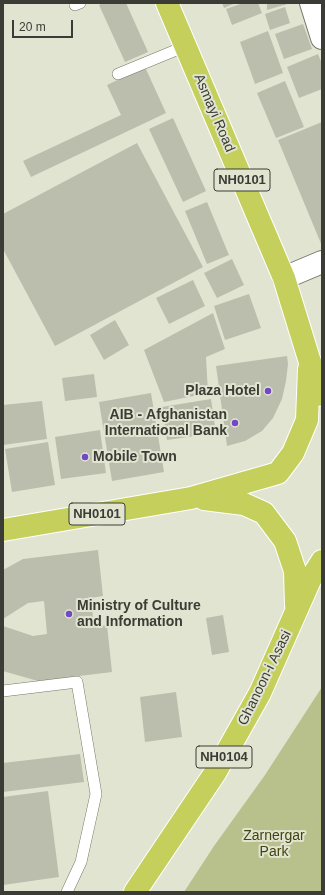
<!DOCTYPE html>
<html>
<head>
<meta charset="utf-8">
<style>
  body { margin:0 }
  #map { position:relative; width:325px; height:895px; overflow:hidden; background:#e1e4d1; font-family:Arial,sans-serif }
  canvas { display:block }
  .frame { position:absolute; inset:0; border:4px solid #3b3c35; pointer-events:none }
  .scale { position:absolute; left:12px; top:20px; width:61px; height:18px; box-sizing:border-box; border:2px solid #3b3c35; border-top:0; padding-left:5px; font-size:12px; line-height:14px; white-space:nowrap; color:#3b3c35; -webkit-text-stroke:3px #e1e4d1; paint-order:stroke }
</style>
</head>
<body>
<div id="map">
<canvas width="325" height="895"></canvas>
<div class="frame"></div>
<div class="scale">20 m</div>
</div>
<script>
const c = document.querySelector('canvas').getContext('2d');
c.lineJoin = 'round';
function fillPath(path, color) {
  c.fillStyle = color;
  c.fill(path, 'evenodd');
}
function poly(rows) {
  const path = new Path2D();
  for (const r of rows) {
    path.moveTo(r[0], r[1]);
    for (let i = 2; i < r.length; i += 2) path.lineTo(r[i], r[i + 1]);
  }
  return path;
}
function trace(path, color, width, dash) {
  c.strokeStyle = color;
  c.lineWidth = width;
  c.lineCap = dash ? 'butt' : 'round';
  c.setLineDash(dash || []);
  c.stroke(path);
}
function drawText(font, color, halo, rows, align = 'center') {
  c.font = font + ' Arial,sans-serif';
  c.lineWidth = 4;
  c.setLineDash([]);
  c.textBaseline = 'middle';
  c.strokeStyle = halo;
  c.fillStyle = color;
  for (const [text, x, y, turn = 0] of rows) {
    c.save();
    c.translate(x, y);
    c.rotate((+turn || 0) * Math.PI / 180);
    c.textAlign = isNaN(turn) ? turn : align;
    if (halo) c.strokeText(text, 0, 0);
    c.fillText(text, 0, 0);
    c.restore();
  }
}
fillPath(poly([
  [322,687,322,892,184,892,214,846,265,775]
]), '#b8c08c');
fillPath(poly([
  [103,3,126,3,148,52,125,62,99,5],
  [222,3,236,3,224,8],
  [243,3,258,3,262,13,232,25,226,9],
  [267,3,291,3,267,10],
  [285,7,290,23,270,30,265,14],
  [303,24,312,49,284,59,275,34],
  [268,31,283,73,255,84,240,42],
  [318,54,322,64,322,89,299,98,287,67],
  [145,67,166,113,31,177,23,161,121,115,107,85],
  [285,81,304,127,276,138,257,93],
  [173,118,206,191,183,202,149,129],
  [322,122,322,246,278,140],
  [137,143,203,267,55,346,3,249,3,214],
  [207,202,229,255,207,264,185,211],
  [232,259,244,285,217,298,204,273],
  [193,280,205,306,169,324,156,298],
  [249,294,261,328,225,340,214,306],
  [213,313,225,349,206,357,208,393,164,402,144,350],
  [115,320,129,345,104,360,90,335],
  [287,356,288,364,286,381,282,399,273,418,262,431,245,441,227,446,216,366],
  [94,374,97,397,65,401,62,378],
  [151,393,164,472,112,481,99,402],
  [211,399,216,433,167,440,162,407],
  [42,401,47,439,3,445,3,405],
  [100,430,106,473,61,479,55,437],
  [48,442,55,485,12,492,5,449],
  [98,550,103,596,91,598,94,627,107,625,112,672,38,681,3,671,3,626,33,636,47,634,44,601,28,603,3,619,3,570,23,559],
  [223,615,229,652,212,655,206,618],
  [176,692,182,737,145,742,140,697],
  [80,754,84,782,3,792,3,763],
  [48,791,59,877,3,885,3,797]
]), '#bbbeac');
const service = poly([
  [75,5,80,3],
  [118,74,186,46],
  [3,691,77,682,96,794,81,862,67,892]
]);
const minor = poly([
  [311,3,322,38],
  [284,278,322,262]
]);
const trunk = poly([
  [167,3,284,278,309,359,322,395],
  [204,499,244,504,264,513,285,541,295,571,296,605],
  [3,530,191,498,278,473,293,453,307,420,309,369],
  [135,892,215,773,260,693,310,580,322,561]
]);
trace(service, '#757867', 12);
trace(minor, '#757867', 24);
trace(trunk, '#fff', 24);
trace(service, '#fff', 11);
trace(minor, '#fff', 22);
trace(trunk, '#c4d05b', 22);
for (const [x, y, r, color] of [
  [268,391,4,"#7249c2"],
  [235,423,4,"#7249c2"],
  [85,457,4,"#7249c2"],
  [69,614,4,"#7249c2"]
]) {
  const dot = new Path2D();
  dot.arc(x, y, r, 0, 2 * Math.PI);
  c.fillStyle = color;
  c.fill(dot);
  trace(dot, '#e1e4d1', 1.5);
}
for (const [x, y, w] of [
  [242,180,56],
  [97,514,56],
  [224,757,56]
]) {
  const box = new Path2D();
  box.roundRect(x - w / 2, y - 11, w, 22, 3);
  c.fillStyle = '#e1e4d1';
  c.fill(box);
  trace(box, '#3b3c35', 1);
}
drawText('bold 13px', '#3b3c35', null, [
  ["NH0101",242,180],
  ["NH0101",97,514],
  ["NH0104",224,757]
]);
drawText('14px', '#3b3c35', '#e1e4d1', [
  ["Asmayi Road",214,113,67],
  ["Ghanoon-i Asasi",265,678,-64]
]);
drawText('bold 14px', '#3b3c35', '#e1e4d1', [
  ["Plaza Hotel",260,391],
  ["AIB - Afghanistan",227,415],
  ["International Bank",227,431],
  ["Mobile Town",93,457,"left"],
  ["Ministry of Culture",77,606,"left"],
  ["and Information",77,622,"left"]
], 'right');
drawText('14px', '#40450c', '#e1e4d1', [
  ["Zarnergar",274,836],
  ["Park",274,852]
]);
</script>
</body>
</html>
